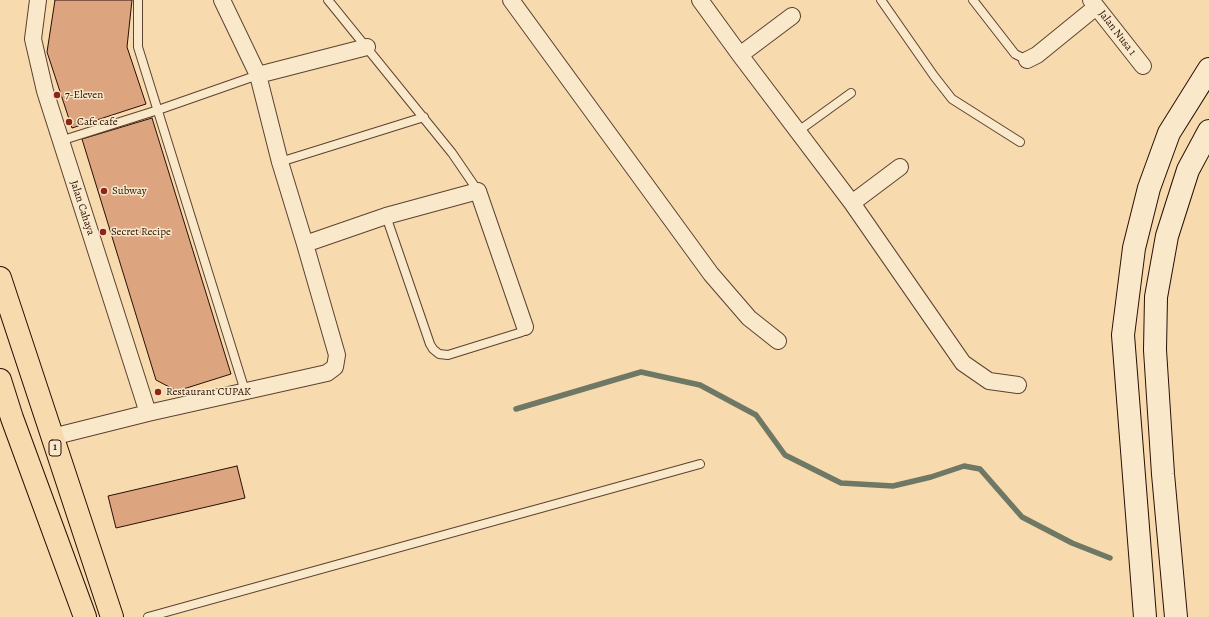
<!DOCTYPE html>
<html>
<head>
<meta charset="utf-8">
<style>
  body { margin:0 }
  canvas { display:block; background:#f7dbae }
</style>
</head>
<body>
<canvas width="1209" height="617"></canvas>
<script>
const c = document.querySelector('canvas').getContext('2d');
c.lineJoin = 'round';
function poly(rows) {
  const path = new Path2D();
  for (const r of rows) {
    path.moveTo(r[0], r[1]);
    for (let i = 2; i < r.length; i += 2) path.lineTo(r[i], r[i + 1]);
  }
  return path;
}
function trace(path, color, width, dash) {
  c.strokeStyle = color;
  c.lineWidth = width;
  c.lineCap = dash ? 'butt' : 'round';
  c.setLineDash(dash || []);
  c.stroke(path);
}
function fillPath(path, color) {
  c.fillStyle = color;
  c.fill(path, 'evenodd');
}
function drawText(font, color, halo, rows, align = 'center') {
  c.font = font + ' Alegreya,serif';
  c.lineWidth = 3;
  c.setLineDash([]);
  c.textBaseline = 'middle';
  c.strokeStyle = halo;
  c.fillStyle = color;
  for (const [text, x, y, turn = 0] of rows) {
    c.save();
    c.translate(x, y);
    c.rotate((+turn || 0) * Math.PI / 180);
    c.textAlign = isNaN(turn) ? turn : align;
    if (halo) c.strokeText(text, 0, 0);
    c.fillText(text, 0, 0);
    c.restore();
  }
}
trace(poly([
  [516,409,641,372,700,385,756,415,785,455,841,483,893,486,931,477,964,466,980,469,1022,517,1072,543,1110,558]
]), '#6f7765', 5.5);
const building = poly([
  [55,0,132,0,127,47,146,104,72,128,47,52,55,0],
  [152,118,231,374,177,391,156,380,82,139,152,118],
  [237,466,245,498,116,528,108,496,237,466]
]);
fillPath(building, '#dca57f');
trace(building, '#290f06', 1);
const service = poly([
  [138,0,138,47,245,391],
  [328,0,452,153,478,191],
  [881,0,934,76,952,99,1020,142],
  [973,0,1015,54,1027,60],
  [797,132,851,93],
  [60,141,158,110,258,75],
  [280,162,424,117],
  [386,216,430,344,433,349,439,354,448,355,522,332,525,327],
  [148,617,700,464]
]);
const minor = poly([
  [38,0,33,39,45,91,148,413],
  [511,0,711,274,749,318,778,341],
  [700,0,740,55,852,203,963,363,989,381,1018,385],
  [1091,0,1143,66],
  [740,55,792,16],
  [1027,60,1037,55,1096,7],
  [258,75,367,47],
  [852,203,900,167],
  [305,244,386,216,478,191,525,327],
  [52,437,148,413,327,373,335,367,337,355,305,244,280,162,258,75,222,0]
]);
const secondary = poly([
  [1145,617,1123,335,1134,248,1149,188,1169,133,1209,69],
  [1176,617,1163,474,1155,350,1156,297,1167,236,1188,170,1209,131]
]);
const primary = poly([
  [0,278,112,617],
  [0,380,12,418,85,617]
]);
trace(service, '#5c4230', 10);
trace(minor, '#5c4230', 18);
trace(secondary, '#290f06', 24);
trace(primary, '#290f06', 24);
trace(service, '#fae8ca', 8);
trace(minor, '#fae8ca', 16);
trace(secondary, '#fae8ca', 22);
trace(primary, '#f7dbae', 22);
for (const [x, y, r, color] of [
  [57,95,4,"#8f2418"],
  [69,122,4,"#8f2418"],
  [104,191,4,"#8f2418"],
  [103,232,4,"#8f2418"],
  [158,392,4,"#8f2418"]
]) {
  const dot = new Path2D();
  dot.arc(x, y, r, 0, 2 * Math.PI);
  c.fillStyle = color;
  c.fill(dot);
  trace(dot, '#fae8ca', 1.5);
}
for (const [x, y, w] of [
  [55,448,12]
]) {
  const box = new Path2D();
  box.roundRect(x - w / 2, y - 8, w, 16, 3);
  c.fillStyle = '#fae8ca';
  c.fill(box);
  trace(box, '#290f06', 1);
}
drawText('bold 10px', '#290f06', null, [
  ["1",55,448]
]);
drawText('11px', '#290f06', '#fae8ca', [
  ["Jalan Nusa 1",1117,33,52],
  ["Jalan Cahaya",82,208,72]
]);
drawText('11px', '#290f06', '#fae8ca', [
  ["7-Eleven",65,95],
  ["Cafe cafe",77,122],
  ["Subway",112,191],
  ["Secret Recipe",111,232],
  ["Restaurant CUPAK",166,392]
], 'left');
</script>
</body>
</html>
